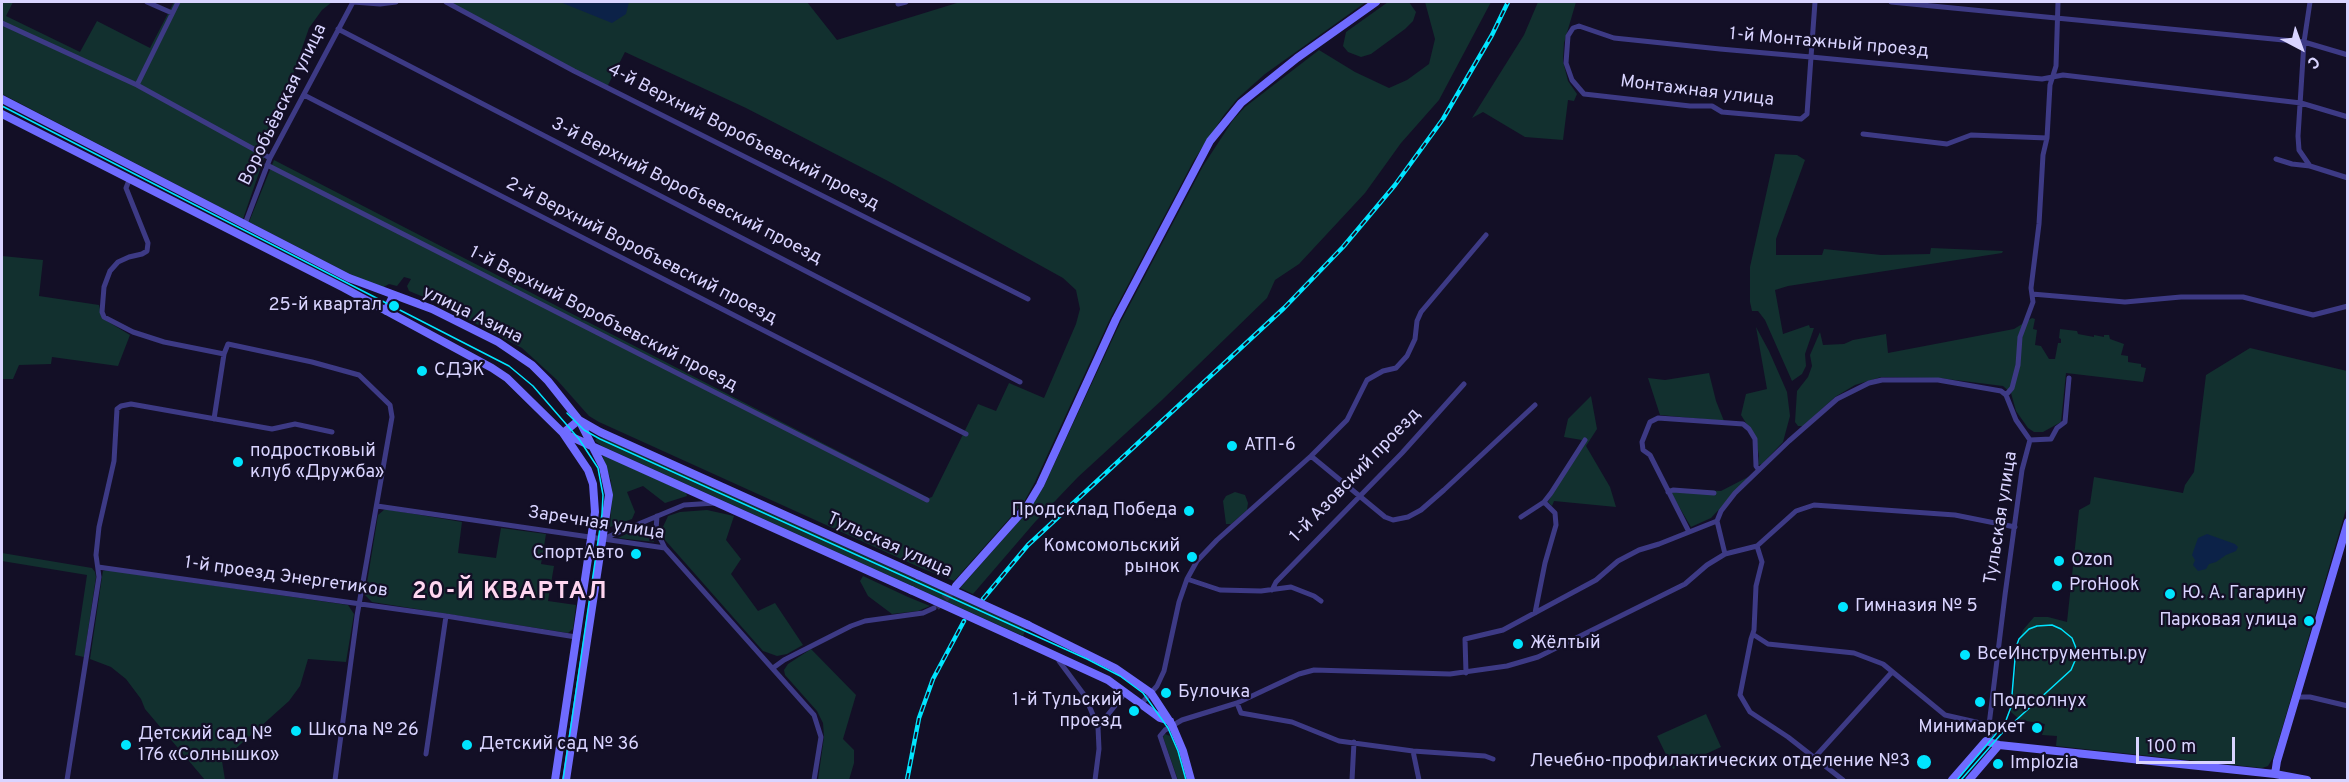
<!DOCTYPE html>
<html>
<head>
<meta charset="utf-8">
<style>
  body { margin:0 }
  #map { position:relative; width:2349px; height:782px; overflow:hidden; background:#130f26; font-family:Overpass,sans-serif }
  canvas { display:block }
  .frame { position:absolute; inset:0; border:3px solid #d9d4ff; pointer-events:none }
  .north { position:absolute; left:2271px; top:18px; width:60px; height:60px; -webkit-text-stroke:4px #130f26; paint-order:stroke; rotate:139deg; font-size:16px; font-weight:700; line-height:24px; text-align:center; color:#d9d4ff }
  .north::after { content:''; display:block; margin:auto; width:21px; height:27px; background:#d9d4ff; clip-path:polygon(50% 0,100% 100%,50% 72%,0 100%) }
  .scale { position:absolute; left:2136px; top:737px; width:99px; height:27px; box-sizing:border-box; border:3px solid #d9d4ff; border-top:0; padding-left:8px; font-size:18px; line-height:21px; white-space:nowrap; color:#d9d4ff; -webkit-text-stroke:4px #130f26; paint-order:stroke }
</style>
</head>
<body>
<div id="map">
<canvas width="2349" height="782"></canvas>
<div class="frame"></div>
<div class="north">С</div>
<div class="scale">100 m</div>
</div>
<script>
const c = document.querySelector('canvas').getContext('2d');
c.lineJoin = 'round';
function fillPath(path, color) {
  c.fillStyle = color;
  c.fill(path, 'evenodd');
}
function poly(rows) {
  const path = new Path2D();
  for (const r of rows) {
    path.moveTo(r[0], r[1]);
    for (let i = 2; i < r.length; i += 2) path.lineTo(r[i], r[i + 1]);
  }
  return path;
}
function trace(path, color, width, dash) {
  c.strokeStyle = color;
  c.lineWidth = width;
  c.lineCap = dash ? 'butt' : 'round';
  c.setLineDash(dash || []);
  c.stroke(path);
}
function drawText(font, color, halo, rows, align = 'center') {
  c.font = font + ' Overpass,sans-serif';
  c.lineWidth = 4.5;
  c.setLineDash([]);
  c.textBaseline = 'middle';
  c.strokeStyle = halo;
  c.fillStyle = color;
  for (const [text, x, y, turn = 0] of rows) {
    c.save();
    c.translate(x, y);
    c.rotate((+turn || 0) * Math.PI / 180);
    c.textAlign = isNaN(turn) ? turn : align;
    if (halo) c.strokeText(text, 0, 0);
    c.fillText(text, 0, 0);
    c.restore();
  }
}
fillPath(poly([
  [2,2,13,2,6,16,80,52,97,21,150,48,174,2,332,2,322,10,309,28,243,219,2,94],
  [446,2,807,2,837,40,960,2,1366,2,1265,74,1238,98,1224,115,1194,160,1110,319,1035,482,1024,502,954,581,921,568,599,422,589,416,557,380,522,348,431,300,409,291,407,286,411,279,404,277,397,286,389,284,382,288,350,274,249,222,274,160,929,498,932,497,978,404,996,411,1009,383,1044,398,1076,324,1080,309,1076,290,1063,278,888,181,746,108,625,52,607,87],
  [1388,2,1409,2,1416,12,1413,21,1405,29,1371,54,1361,57,1348,52,1343,46,1346,32],
  [1425,2,1491,2,1439,100,1401,143,1365,193,1299,264,1275,280,1267,298,1162,400,1078,477,1035,522,973,594,960,588,1013,528,1043,488,1120,323,1203,166,1233,120,1245,107,1319,50,1355,72,1389,88,1407,80,1429,64,1435,39],
  [1538,2,1576,2,1564,43,1563,61,1568,81,1577,94,1574,101,1568,100,1563,140,1525,137,1483,112,1472,118,1524,35],
  [1775,154,1797,155,1805,160,1776,239,1776,255,1822,255,1824,249,1881,255,1930,254,1931,248,2003,251,2002,253,1788,286,1775,290,1783,334,1809,325,1810,328,1814,328,1805,354,1806,366,1802,374,1792,381,1765,320,1758,311,1752,311,1750,302,1750,267],
  [2,256,43,260,39,296,99,305,102,318,130,335,118,366,52,357,51,364,19,365,13,379,2,379],
  [2032,318,2035,319,2033,329,2037,330,2035,345,2041,346,2049,359,2055,359,2058,343,2061,343,2061,339,2059,338,2060,329,2077,331,2078,334,2094,337,2094,335,2104,337,2104,335,2109,335,2110,339,2124,344,2121,355,2128,356,2128,362,2141,364,2141,367,2146,368,2143,382,2066,373,2061,422,2043,432,2034,432,2028,428,2016,411,2011,393,2003,386,1939,378,1881,377,1855,385,1835,397,1803,426,1798,426,1795,422,1797,391,1808,377,1812,366,1810,355,1820,332,1823,345,1844,344,1853,340,1886,334,1888,353,2014,329],
  [1756,327,1769,351,1787,392,1790,416,1783,442,1762,464,1758,465,1759,456,1756,439,1741,415,1746,394,1767,389],
  [2250,348,2347,371,2347,506,2274,756,2268,766,2262,768,2056,746,2057,736,2042,735,2045,724,2020,720,2011,712,2018,646,2023,630,2034,617,2048,617,2067,622,2079,510,2090,504,2094,477,2183,493,2185,485,2194,472,2206,375],
  [1709,373,1716,401,1724,421,1660,415,1648,378,1665,380],
  [1591,396,1597,429,1586,446,1610,487,1616,507,1554,501,1552,506,1548,502,1582,440,1564,437,1568,419],
  [597,437,605,438,1026,628,1023,636,602,446,595,441],
  [602,454,686,493,687,496,665,503,643,486,627,492,635,512,632,519,610,527,612,495,611,481],
  [1750,476,1711,518,1691,527,1668,488,1721,491],
  [1235,492,1245,495,1248,503,1247,510,1231,524,1226,524,1223,501,1226,496],
  [385,509,462,522,458,553,496,558,501,528,546,534,541,564,554,566,548,601,576,605,573,629,568,633,372,602,365,595,378,515],
  [707,510,734,516,726,540,741,559,731,574,758,611,775,603,803,645,787,654,777,656,763,651,665,540,662,529,668,516,680,512],
  [645,525,652,532,654,542,618,538],
  [2,553,92,568,95,572,96,577,84,657,75,655,87,575,2,561],
  [107,570,348,605,354,614,346,662,308,659,300,686,289,701,222,761,225,780,205,780,145,709,141,699,126,679,111,667,90,659,102,577,103,571],
  [863,576,908,597,930,606,918,611,892,614,868,596,860,581],
  [811,649,856,695,843,739,854,750,854,763,849,780,818,780,824,737,823,723,817,711,785,675,784,670,788,664],
  [1706,714,1721,747,1673,769,1657,736],
  [1165,734,1170,736,1181,752,1188,780,1178,780,1163,737]
]), '#12302f');
fillPath(poly([
  [560,2,629,2,626,14,612,23],
  [2207,534,2235,544,2238,547,2236,551,2226,555,2216,562,2209,564,2206,569,2198,571,2193,565,2195,560,2192,555,2198,538]
]), '#0c2248');
trace(poly([
  [936,607,955,588]
]), '#312d47', 8, [8, 4]);
trace(poly([
  [147,2,172,13],
  [178,2,137,85,270,158],
  [353,2,380,4,396,2],
  [446,2,574,71,1028,299],
  [1815,2,1811,57,1807,114,1801,119,1722,112,1712,106,1690,106,1584,94,1572,80,1566,63,1568,36,1573,28,1579,26,1614,38,1720,49,1811,57,2042,79,2063,75,2224,94,2301,103,2348,117],
  [1891,2,2304,42,2348,55],
  [2310,2,2304,42,2298,136,2299,150,2310,166],
  [898,4,906,2],
  [2,23,137,85],
  [338,29,1020,382],
  [304,95,966,434],
  [1863,134,1947,144,1971,135,2047,138],
  [2276,159,2292,164,2310,166,2348,178],
  [267,165,927,500],
  [130,178,126,188,148,243,147,251,142,254,129,257,118,262,110,271,104,287,102,312,104,317,133,332,164,342,224,354],
  [245,224,270,158,353,2],
  [2032,294,2125,302,2181,297,2243,297,2313,315,2348,306],
  [2006,395,2012,388,2018,365,2020,337,2033,302,2031,288,2039,224,2043,155,2047,138,2050,85,2056,66,2058,2],
  [214,419,224,354,228,344,312,362,359,375,390,405,392,417,357,616,335,780],
  [2030,440,2051,439,2057,428,2065,422,2069,378],
  [1311,456,1385,517,1393,520,1408,517,1421,510,1444,490,1535,405],
  [1668,492,1673,490,1714,493],
  [377,506,665,548],
  [657,516,656,530,665,548,814,715,821,737,814,780],
  [1521,517,1544,502,1551,493,1585,440],
  [1689,532,1650,455,1643,450,1642,442,1650,422,1658,418,1743,424,1749,429,1755,439,1756,466,1759,470],
  [605,538,684,505,715,503],
  [1757,546,1762,562,1756,586,1754,630,1751,639,1740,695,1750,712,1788,737,1843,780],
  [1725,554,1717,521,1721,511,1735,493,1789,441,1837,399,1869,383,1882,380,1938,380,2001,391,2006,395,2016,420,2030,440],
  [98,567,446,616,576,637],
  [1187,579,1220,590,1261,591,1291,587,1314,596,1321,601],
  [1272,590,1276,582,1402,453,1464,384],
  [1535,613,1545,563,1556,525,1555,513,1544,502],
  [1754,635,1768,644,1854,653,1883,664,1945,715,1989,725],
  [1058,656,1059,661,1085,696,1098,727],
  [773,668,784,660,851,626,865,621,923,613,934,608],
  [1466,673,1465,639,1503,630,1596,580,1618,561,1639,550,1659,544,1717,521],
  [2296,697,2310,697,2348,706],
  [1237,703,1241,713,1292,722,1339,741,1413,751,1485,756,1493,759],
  [1141,704,1157,686,1164,671,1179,602,1187,579,1197,561,1217,540,1311,456,1347,420,1367,380,1383,371,1396,368,1407,356,1415,339,1417,321,1421,312,1486,235],
  [1986,741,1992,733,1989,725,2005,595,2022,470,2030,440],
  [1413,751,1419,780],
  [426,754,446,616],
  [1815,757,1892,672],
  [67,780,99,577,96,555,99,527,114,461,117,409,121,406,131,404,272,429,295,424,332,432],
  [1095,780,1099,749,1098,727,1126,692],
  [1175,780,1160,736,1165,730,1182,720,1237,703,1299,674,1314,670,1450,674,1507,666,1538,657,1685,584,1707,565,1725,554,1757,546,1796,511,1814,505,1955,515,2015,527],
  [1352,780,1354,742]
]), '#3d3a85', 5);
trace(poly([
  [2,99,349,278,432,309,498,342,532,365,548,381,579,420,603,467,609,495,566,780],
  [2,114,344,288,492,368,507,378,563,433,588,470,593,484,595,512,555,780],
  [386,311,393,296],
  [579,420,600,432,918,575],
  [563,433,579,420],
  [565,434,911,590],
  [956,586,1028,505,1040,485,1116,319,1210,141,1241,103,1297,58,1376,2],
  [1028,625,1115,668,1151,693,1172,725,1183,751,1191,780],
  [1021,640,1108,680,1160,718,1170,721],
  [2275,774,2277,761,2348,522],
  [1952,780,1986,741,1999,745,2275,774,2307,780],
  [1969,780,1999,745]
]), '#6f6bff', 8);
trace(poly([
  [2,106,509,366,533,386,579,439,598,468,603,495,602,514,563,780],
  [567,413,584,430,600,439,1087,659,1120,676,1143,693,1168,728,1178,751,1186,780],
  [1957,780,2005,723,2011,707,2016,647,2019,639,2029,629,2037,626,2052,625,2061,629,2072,638,2076,648,2077,656,2071,670,2003,732,1961,780]
]), '#00e5ff', 1.5);
const rail = poly([
  [983,599,1028,545,1284,308,1343,247,1395,185,1443,119,1492,35,1508,2],
  [907,780,919,718,933,679,964,621]
]);
trace(rail, '#00e5ff', 4.5);
trace(rail, '#130f26', 2, [7]);
trace(poly([
  [918,575,1028,625],
  [911,590,1021,640]
]), '#6f6bff', 8);
for (const [x, y, r, color] of [
  [394,306,6,"#00e5ff"],
  [422,371,6,"#00e5ff"],
  [1232,446,6,"#00e5ff"],
  [238,462,6,"#00e5ff"],
  [1189,511,6,"#00e5ff"],
  [636,554,6,"#00e5ff"],
  [1192,557,6,"#00e5ff"],
  [2059,561,6,"#00e5ff"],
  [2057,586,6,"#00e5ff"],
  [2170,594,6,"#00e5ff"],
  [1843,607,6,"#00e5ff"],
  [2309,621,6,"#00e5ff"],
  [1518,644,6,"#00e5ff"],
  [1965,655,6,"#00e5ff"],
  [1166,693,6,"#00e5ff"],
  [1980,702,6,"#00e5ff"],
  [1134,711,6,"#00e5ff"],
  [2037,728,6,"#00e5ff"],
  [296,731,6,"#00e5ff"],
  [126,745,6,"#00e5ff"],
  [467,745,6,"#00e5ff"],
  [1924,762,8,"#00e5ff"],
  [1998,764,6,"#00e5ff"]
]) {
  const dot = new Path2D();
  dot.arc(x, y, r, 0, 2 * Math.PI);
  c.fillStyle = color;
  c.fill(dot);
  trace(dot, '#130f26', 2);
}
drawText('18px', '#d9d4ff', '#130f26', [
  ["1-й Монтажный проезд",1829,44,5],
  ["Монтажная улица",1697,92,7],
  ["Воробьёвская улица",284,105,-64],
  ["4-й Верхний Воробъевский проезд",743,138,27],
  ["3-й Верхний Воробъевский проезд",686,192,27],
  ["2-й Верхний Воробъевский проезд",641,252,27],
  ["улица Азина",472,316,26],
  ["1-й Верхний Воробъевский проезд",603,320,27],
  ["1-й Азовский проезд",1356,476,-46],
  ["Тульская улица",2002,518,-81],
  ["Заречная улица",596,524,9],
  ["Тульская улица",889,546,24],
  ["1-й проезд Энергетиков",286,578,8]
]);
drawText('18px', '#d9d4ff', '#130f26', [
  ["25-й квартал",382,306,"right"],
  ["СДЭК",434,371],
  ["АТП-6",1244,446],
  ["подростковый",250,452],
  ["клуб «Дружба»",250,473],
  ["Продсклад Победа",1177,511,"right"],
  ["Комсомольский",1180,547,"right"],
  ["рынок",1180,568,"right"],
  ["СпортАвто",624,554,"right"],
  ["Ozon",2071,561],
  ["ProHook",2069,586],
  ["Ю. А. Гагарину",2182,594],
  ["Гимназия № 5",1855,607],
  ["Парковая улица",2297,621,"right"],
  ["Жёлтый",1530,644],
  ["ВсеИнструменты.ру",1977,655],
  ["Булочка",1178,693],
  ["1-й Тульский",1122,701,"right"],
  ["проезд",1122,722,"right"],
  ["Подсолнух",1992,702],
  ["Минимаркет",2025,728,"right"],
  ["Школа № 26",308,731],
  ["Детский сад №",138,735],
  ["176 «Солнышко»",138,756],
  ["Детский сад № 36",479,745],
  ["Лечебно-профилактических отделение №3",1910,762,"right"],
  ["Implozia",2010,764]
], 'left');
c.letterSpacing = '1.5px';
drawText('bold 24px', '#ffd6f0', '#130f26', [
  ["20-Й КВАРТАЛ",510,593]
]);
c.letterSpacing = '0px';
</script>
</body>
</html>
